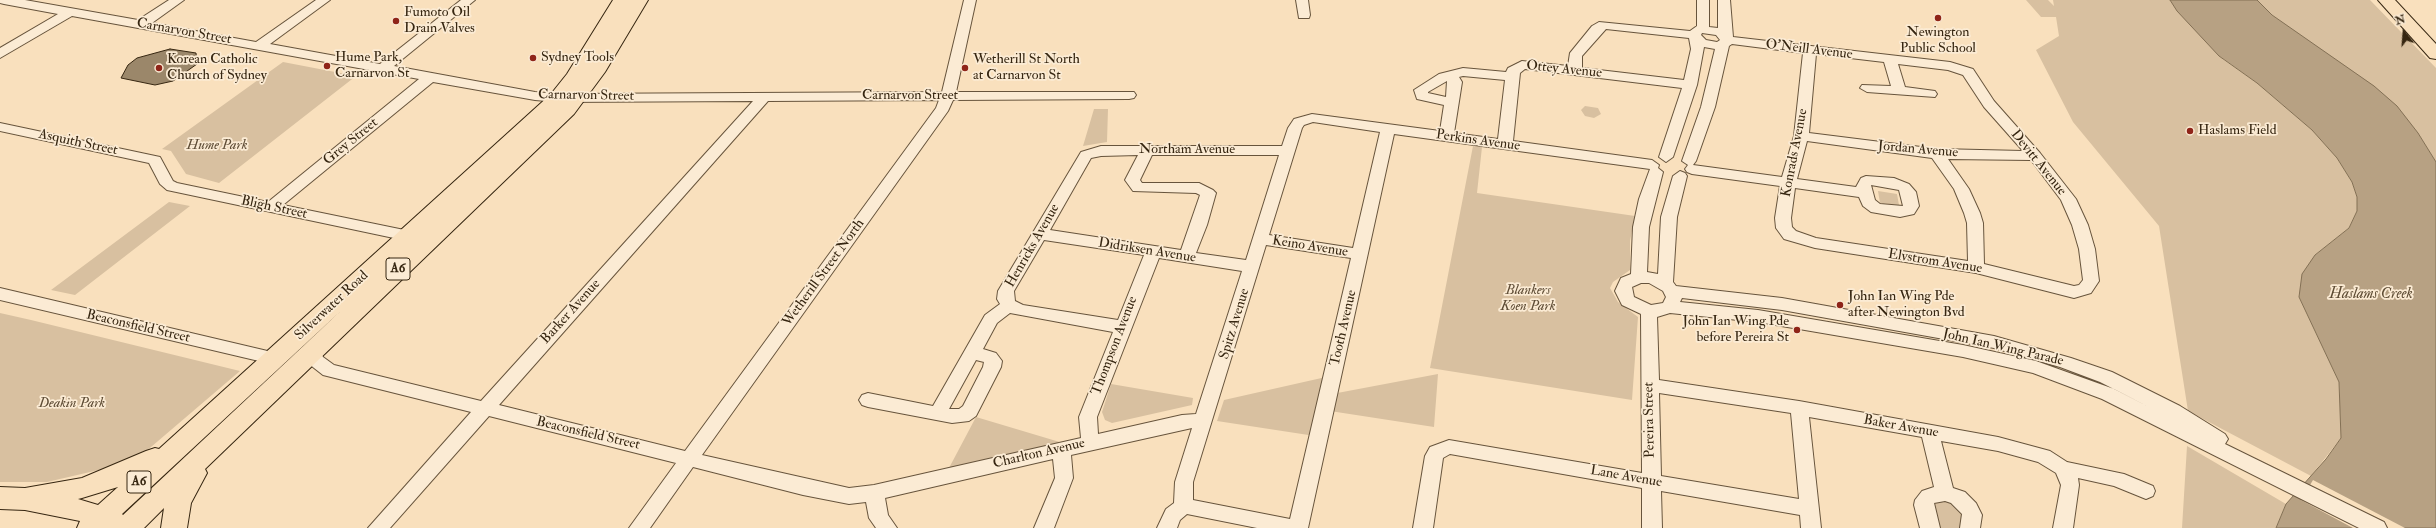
<!DOCTYPE html>
<html>
<head>
<meta charset="utf-8">
<style>
  body { margin:0 }
  #map { position:relative; width:2436px; height:528px; overflow:hidden; background:#f9e0bd; font-family:"IM FELL Double Pica",serif }
  canvas { display:block }
  .north { position:absolute; left:2384px; top:12px; width:40px; height:40px; -webkit-text-stroke:3px #fbebd4; paint-order:stroke; rotate:343deg; font-size:11px; font-weight:700; line-height:16px; text-align:center; color:#362611 }
  .north::after { content:''; display:block; margin:auto; width:14px; height:18px; background:#362611; clip-path:polygon(50% 0,100% 100%,50% 72%,0 100%) }
</style>
</head>
<body>
<div id="map">
<canvas width="2436" height="528"></canvas>
<div class="north">N</div>
</div>
<script>
const c = document.querySelector('canvas').getContext('2d');
c.lineJoin = 'round';
function fillPath(path, color) {
  c.fillStyle = color;
  c.fill(path, 'evenodd');
}
function poly(rows) {
  const path = new Path2D();
  for (const r of rows) {
    path.moveTo(r[0], r[1]);
    for (let i = 2; i < r.length; i += 2) path.lineTo(r[i], r[i + 1]);
  }
  return path;
}
function trace(path, color, width, dash) {
  c.strokeStyle = color;
  c.lineWidth = width;
  c.lineCap = dash ? 'butt' : 'round';
  c.setLineDash(dash || []);
  c.stroke(path);
}
function drawText(font, color, halo, rows, align = 'center') {
  c.font = font + ' "IM FELL Double Pica",serif';
  c.lineWidth = 3.5;
  c.setLineDash([]);
  c.textBaseline = 'middle';
  c.strokeStyle = halo;
  c.fillStyle = color;
  for (const [text, x, y, turn = 0] of rows) {
    c.save();
    c.translate(x, y);
    c.rotate((+turn || 0) * Math.PI / 180);
    c.textAlign = isNaN(turn) ? turn : align;
    if (halo) c.strokeText(text, 0, 0);
    c.fillText(text, 0, 0);
    c.restore();
  }
}
fillPath(poly([
  [2026,0,2048,0,2054,6,2053,0,2170,0,2177,10,2224,60,2257,83,2312,130,2337,158,2352,182,2357,197,2357,211,2349,228,2315,255,2299,296,2339,382,2341,438,2311,476,2188,411,2159,226,2073,122,2036,50,2059,36,2056,17,2041,17],
  [2257,0,2370,0,2436,68,2436,162,2418,133,2272,15],
  [283,62,356,76,219,183,186,174,171,151,162,149],
  [1585,106,1598,108,1601,114,1594,118,1585,116,1581,110],
  [1094,109,1108,109,1107,142,1083,146],
  [1473,146,1482,147,1477,193,1635,216,1630,241,1630,270,1613,282,1610,288,1618,302,1638,317,1632,400,1430,368],
  [1878,191,1897,194,1899,205,1880,203],
  [169,202,190,206,75,295,51,290],
  [0,313,31,320,240,371,144,453,116,466,47,482,0,482],
  [1438,374,1434,427,1330,411,1332,394],
  [1326,377,1315,436,1217,421,1224,400],
  [1111,384,1193,398,1192,405,1112,423,1105,420,1102,412],
  [976,417,1063,443,949,468],
  [2187,446,2286,504,2276,528,2182,528],
  [1938,495,1963,505,1963,528,1935,528,1933,500]
]), '#d8c0a0');
const water = poly([
  [2170,0,2257,0,2272,15,2374,86,2397,106,2418,133,2436,162,2436,528,2276,528,2286,504,2326,459,2341,438,2339,382,2299,297,2302,274,2315,255,2349,228,2357,211,2357,197,2352,182,2337,158,2312,130,2257,83,2219,56,2177,11,2170,0]
]);
fillPath(water, '#b7a183');
trace(water, '#837055', 1);
fillPath(poly([
  [2313,480,2405,528,2353,528,2301,500]
]), '#f9e0bd');
const building = poly([
  [170,49,196,53,197,64,173,81,155,85,121,78,128,65,137,58,170,49]
]);
fillPath(building, '#9b876a');
trace(building, '#362611', 1);
const minor = poly([
  [0,0,25,0,138,20,169,0,184,0,152,23,256,42,316,0,330,0,270,44,380,64,461,0,475,0,394,66,535,92,558,94,942,92,964,0,976,0,956,92,1134,92,1136,95,1134,98,1129,99,953,100,948,111,702,455,849,488,874,485,1081,438,1079,417,1113,332,1010,313,997,323,983,349,996,353,1002,361,1001,367,976,416,969,421,952,423,868,407,862,405,859,400,862,395,868,393,933,406,985,315,1000,304,997,299,998,291,1081,152,1101,146,1282,146,1288,128,1294,119,1312,114,1440,131,1444,105,1417,99,1414,90,1439,74,1463,68,1506,72,1508,68,1522,61,1568,66,1570,53,1592,26,1599,22,1690,31,1697,26,1697,0,1709,0,1709,27,1718,28,1718,0,1730,0,1733,37,1950,62,1973,69,1994,101,2040,153,2076,199,2088,225,2095,249,2099,281,2091,293,2074,298,1976,273,1815,248,1784,239,1776,228,1775,218,1780,186,1692,174,1687,172,1685,169,1688,165,1682,161,1701,107,1715,49,1704,47,1697,85,1673,157,1666,162,1659,157,1682,88,1525,69,1520,73,1513,141,1652,160,1659,165,1658,168,1663,172,1649,227,1647,272,1658,274,1661,217,1673,176,1680,171,1685,173,1687,176,1677,217,1673,282,1676,286,1782,298,1994,336,2071,358,2112,372,2180,406,2225,434,2228,439,2225,444,2384,522,2387,528,2359,528,2102,399,2033,373,1963,357,1758,322,1670,313,1657,317,1659,380,1799,401,1998,437,2050,451,2067,462,2124,474,2153,486,2155,491,2153,496,2146,499,2114,486,2078,478,2079,485,2073,528,2053,528,2061,485,2056,473,2038,462,1998,451,1941,441,1953,488,1965,492,1976,503,1982,515,1980,528,1960,528,1962,514,1951,503,1945,501,1934,503,1940,528,1920,528,1914,505,1915,500,1922,491,1934,487,1922,437,1809,417,1821,528,1801,528,1800,515,1661,491,1662,528,1642,528,1642,488,1450,454,1443,458,1433,528,1413,528,1425,456,1430,447,1449,440,1642,473,1641,314,1622,305,1615,291,1621,278,1631,274,1633,227,1639,199,1650,169,1394,134,1308,528,1257,528,1187,514,1180,520,1177,528,1157,528,1166,509,1174,503,1175,482,1192,428,1071,455,1073,478,1054,528,1034,528,1055,478,1053,459,885,498,888,515,897,528,876,528,869,518,866,502,849,504,803,495,693,467,650,528,629,528,676,463,489,416,390,528,368,528,471,412,323,375,309,364,303,350,306,346,312,344,318,346,323,357,334,365,481,401,753,101,558,102,535,100,433,82,283,205,414,232,416,236,414,240,408,241,167,190,160,184,149,163,0,131,0,123,160,157,173,181,177,183,268,202,419,79,72,16,0,58,0,48,58,14,4,4,0,3,0,0],
  [1606,29,1689,38,1691,49,1684,80,1582,68,1582,56,1606,29],
  [1702,33,1716,35,1720,40,1717,42,1706,40,1701,35,1702,33],
  [1732,44,1803,53,1794,136,1782,177,1693,165,1696,161,1715,107,1729,46,1732,44],
  [1816,54,1884,62,1891,86,1862,85,1860,88,1867,92,1935,97,1937,94,1935,91,1905,87,1898,64,1948,70,1963,75,1984,107,2023,151,1937,149,1809,133,1816,54],
  [1463,76,1505,80,1498,139,1454,133,1462,82,1459,77,1463,76],
  [1447,81,1446,97,1428,93,1428,92,1447,81],
  [939,100,936,108,685,451,499,405,768,101,939,100],
  [1313,122,1380,132,1353,248,1269,235,1302,128,1304,125,1313,122],
  [1807,141,1932,158,1954,189,1964,213,1967,223,1968,261,1816,238,1796,231,1792,227,1791,218,1795,188,1859,197,1863,206,1871,212,1900,217,1914,214,1919,206,1916,192,1909,184,1894,178,1866,176,1861,178,1856,187,1797,179,1807,141],
  [1138,155,1125,180,1133,191,1196,193,1200,195,1181,250,1050,230,1091,158,1101,156,1138,155],
  [1152,155,1279,155,1246,260,1196,253,1207,225,1216,193,1213,190,1199,183,1142,183,1140,180,1152,155],
  [1948,159,2031,160,2061,200,2072,225,2079,249,2083,280,2079,285,2074,286,1984,264,1983,223,1980,213,1969,189,1948,159],
  [1871,185,1899,190,1903,206,1880,204,1875,200,1871,185],
  [1044,240,1144,255,1118,320,1023,305,1015,301,1014,291,1044,240],
  [1266,245,1351,258,1290,519,1193,500,1193,482,1266,245],
  [1159,258,1242,271,1196,414,1182,415,1098,434,1097,417,1159,258],
  [1641,283,1649,283,1663,291,1666,297,1663,303,1651,305,1634,297,1632,287,1641,283],
  [1682,298,1782,310,1994,348,2060,367,2100,382,2153,409,2114,389,2036,361,1963,345,1758,310,1680,302,1682,298],
  [976,360,984,362,983,367,963,406,959,409,949,409,976,360],
  [1659,393,1791,413,1799,499,1661,476,1659,393],
  [1296,0,1308,0,1310,15,1309,18,1299,18,1296,0],
  [0,288,276,353,282,355,285,359,282,363,276,365,0,300,0,288]
]);
const major = poly([
  [2378,0,2395,0,2436,44,2436,59,2430,58,2378,0]
]);
const highway = poly([
  [613,0,648,0,605,72,574,114,205,469,207,473,191,503,187,528,161,528,164,508,144,528,77,528,80,521,25,510,0,509,0,487,25,488,82,478,146,451,155,448,159,449,551,94,567,74,613,0],
  [345,307,123,515,122,514,345,307],
  [118,487,98,505,78,499,82,498,118,487]
]);
trace(minor, '#67543c', 2);
trace(major, '#362611', 2);
trace(highway, '#362611', 2);
fillPath(minor, '#fbebd4');
fillPath(major, '#f9e0bd');
fillPath(highway, '#f9e0bd');
for (const [x, y, r, color] of [
  [1938,18,4,"#8f2418"],
  [396,21,4,"#8f2418"],
  [533,58,4,"#8f2418"],
  [327,66,4,"#8f2418"],
  [159,68,4,"#8f2418"],
  [965,68,4,"#8f2418"],
  [2190,131,4,"#8f2418"],
  [1840,305,4,"#8f2418"],
  [1797,330,4,"#8f2418"]
]) {
  const dot = new Path2D();
  dot.arc(x, y, r, 0, 2 * Math.PI);
  c.fillStyle = color;
  c.fill(dot);
  trace(dot, '#fbebd4', 1.5);
}
for (const [x, y, w] of [
  [398,269,24],
  [139,482,24]
]) {
  const box = new Path2D();
  box.roundRect(x - w / 2, y - 11, w, 22, 3);
  c.fillStyle = '#fbebd4';
  c.fill(box);
  trace(box, '#362611', 1);
}
drawText('bold 13px', '#362611', null, [
  ["A6",398,269],
  ["A6",139,482]
]);
drawText('14px', '#362611', '#fbebd4', [
  ["Fumoto Oil",404,13],
  ["Drain Valves",404,29],
  ["Newington",1938,33,"center"],
  ["Public School",1938,49,"center"],
  ["Hume Park,",335,58],
  ["Carnarvon St",335,74],
  ["Sydney Tools",541,58],
  ["Korean Catholic",167,60],
  ["Church of Sydney",167,76],
  ["Wetherill St North",973,60],
  ["at Carnarvon St",973,76],
  ["Haslams Field",2198,131],
  ["John Ian Wing Pde",1848,297],
  ["after Newington Bvd",1848,313],
  ["John Ian Wing Pde",1789,322,"right"],
  ["before Pereira St",1789,338,"right"]
], 'left');
drawText('14px', '#362611', '#fbebd4', [
  ["Carnarvon Street",184,32,10],
  ["O'Neill Avenue",1809,50,7],
  ["Ottey Avenue",1564,70,6],
  ["Carnarvon Street",586,96,1],
  ["Carnarvon Street",910,96],
  ["Perkins Avenue",1478,141,8],
  ["Grey Street",351,142,-39],
  ["Asquith Street",78,143,12],
  ["Northam Avenue",1187,150],
  ["Jordan Avenue",1918,150,5],
  ["Konrads Avenue",1795,153,-79],
  ["Devitt Avenue",2038,163,51],
  ["Bligh Street",274,208,12],
  ["Henricks Avenue",1033,246,-60],
  ["Keino Avenue",1310,247,9],
  ["Didriksen Avenue",1147,251,9],
  ["Elvstrom Avenue",1935,262,9],
  ["Wetherill Street North",824,273,-54],
  ["Silverwater Road",332,306,-43],
  ["Barker Avenue",571,312,-48],
  ["Spitz Avenue",1235,324,-73],
  ["Beaconsfield Street",138,327,13],
  ["Tooth Avenue",1344,328,-77],
  ["Thompson Avenue",1115,346,-69],
  ["John Ian Wing Parade",2003,348,13],
  ["Pereira Street",1650,420,-91],
  ["Baker Avenue",1901,427,10],
  ["Beaconsfield Street",588,434,13],
  ["Charlton Avenue",1039,454,-13],
  ["Lane Avenue",1626,477,10]
]);
drawText('italic 14px', '#5e4c35', '#fbebd4', [
  ["Hume Park",217,146],
  ["Blankers",1528,291],
  ["Koen Park",1528,307],
  ["Deakin Park",72,404]
]);
drawText('italic 15px', '#5d4b33', '#fbebd4', [
  ["Haslams Creek",2371,295]
]);
</script>
</body>
</html>
